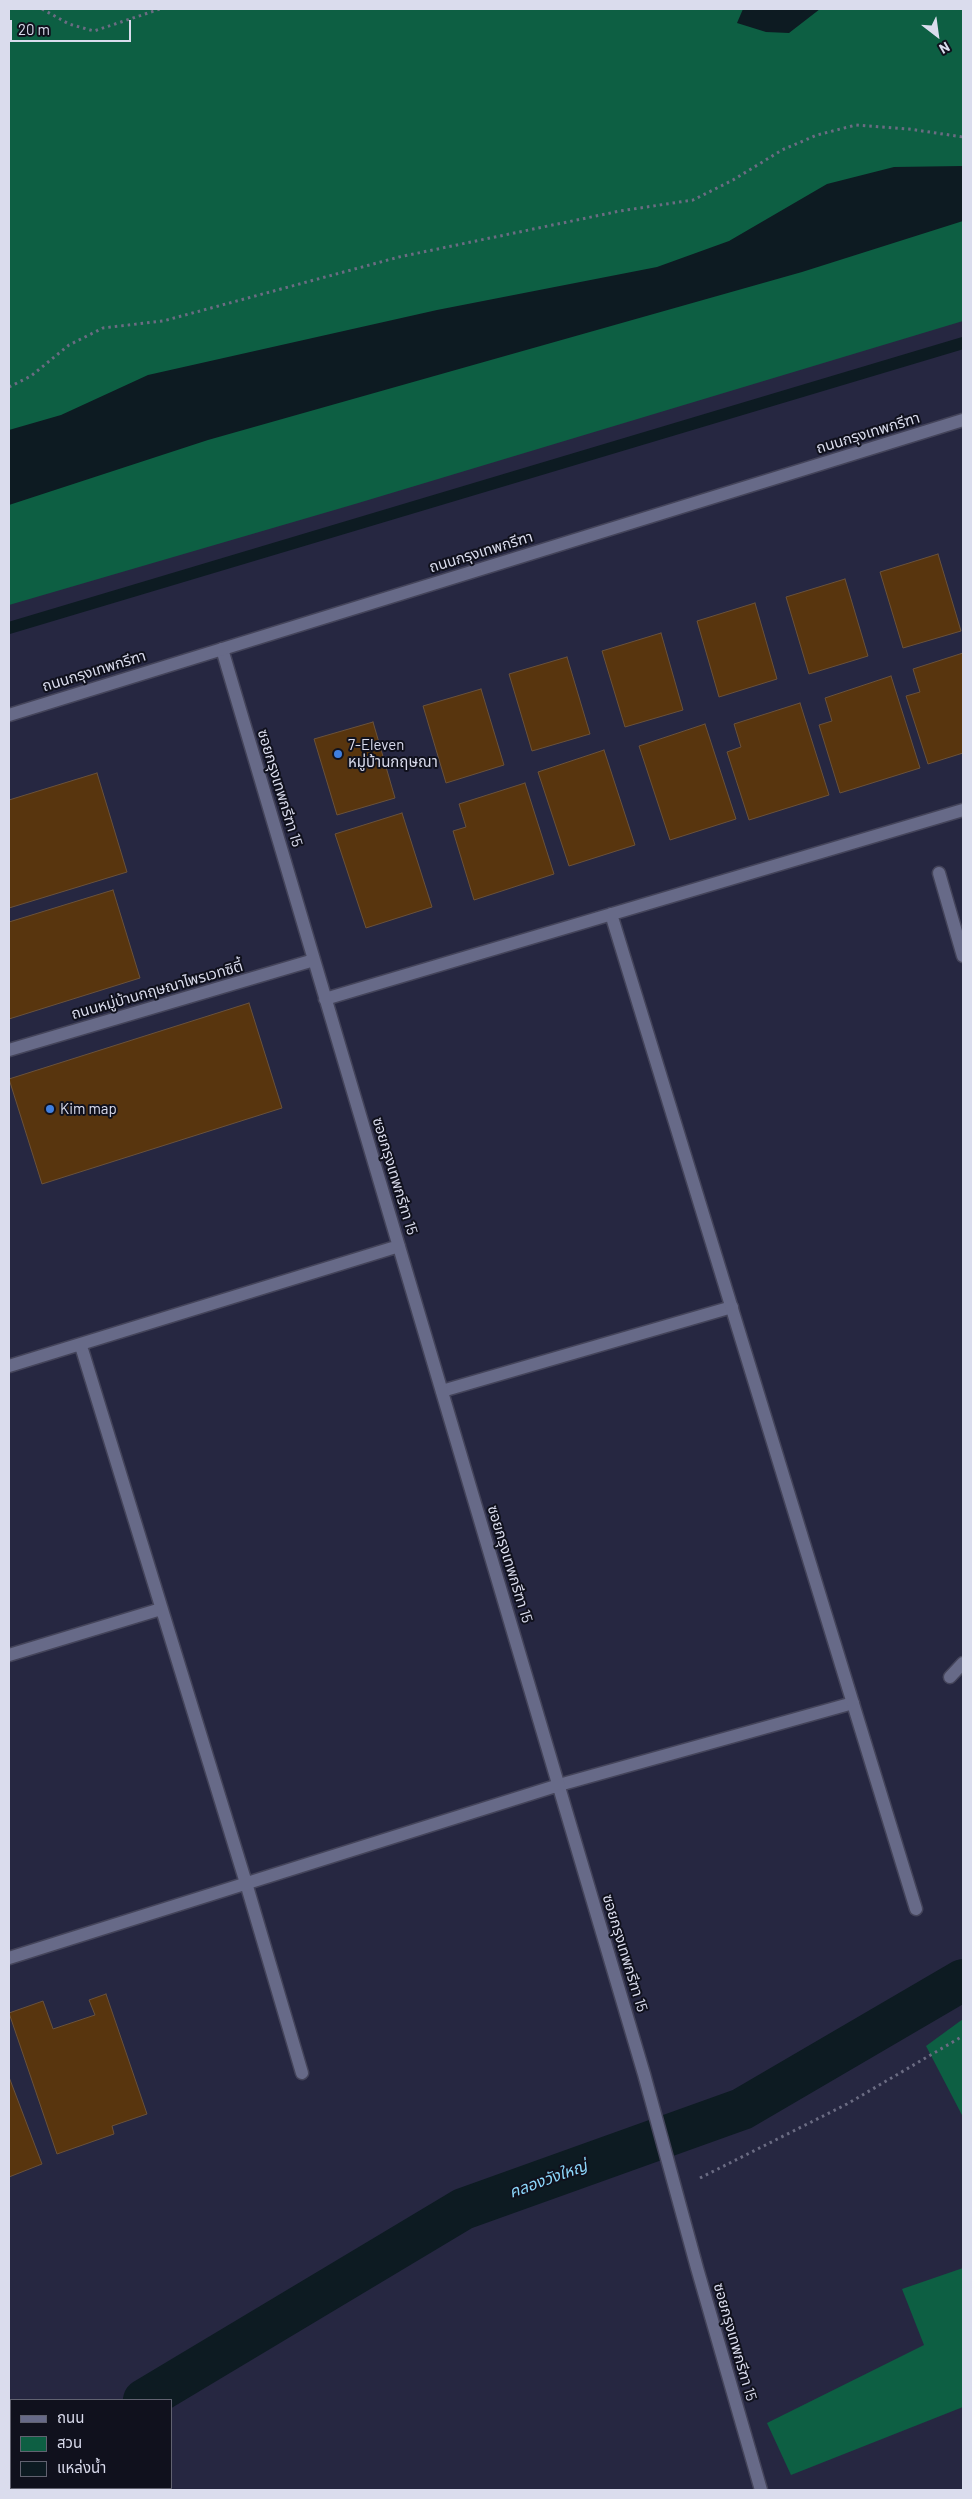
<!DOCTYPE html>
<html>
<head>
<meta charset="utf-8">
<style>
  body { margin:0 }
  #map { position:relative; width:972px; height:2499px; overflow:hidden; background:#262741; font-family:Barlow,"Noto Sans Thai",sans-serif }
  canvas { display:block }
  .frame { position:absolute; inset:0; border:10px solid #dadced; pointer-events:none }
  .legend { position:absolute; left:10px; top:2399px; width:162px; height:90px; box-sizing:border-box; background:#10111d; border:1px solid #616270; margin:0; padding:6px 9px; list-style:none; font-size:15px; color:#dadced }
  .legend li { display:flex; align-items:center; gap:10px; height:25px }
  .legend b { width:25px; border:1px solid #616270 }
  .north { position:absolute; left:912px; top:10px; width:50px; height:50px; -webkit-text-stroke:4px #10111d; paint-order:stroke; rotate:150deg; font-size:14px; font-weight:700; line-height:20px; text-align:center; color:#dadced }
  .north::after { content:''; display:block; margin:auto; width:18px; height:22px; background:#dadced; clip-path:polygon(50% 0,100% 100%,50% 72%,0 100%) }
  .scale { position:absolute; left:10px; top:20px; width:121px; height:22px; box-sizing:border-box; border:2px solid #dadced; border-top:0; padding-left:6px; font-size:15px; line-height:18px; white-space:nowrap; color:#dadced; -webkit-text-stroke:4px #10111d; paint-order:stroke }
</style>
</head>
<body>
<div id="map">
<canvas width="972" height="2499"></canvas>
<div class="frame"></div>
<ul class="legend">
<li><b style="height:6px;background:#676a88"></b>ถนน</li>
<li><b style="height:14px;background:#0d5f43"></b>สวน</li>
<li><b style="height:14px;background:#0d1b22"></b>แหล่งน้ำ</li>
</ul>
<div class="north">N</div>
<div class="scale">20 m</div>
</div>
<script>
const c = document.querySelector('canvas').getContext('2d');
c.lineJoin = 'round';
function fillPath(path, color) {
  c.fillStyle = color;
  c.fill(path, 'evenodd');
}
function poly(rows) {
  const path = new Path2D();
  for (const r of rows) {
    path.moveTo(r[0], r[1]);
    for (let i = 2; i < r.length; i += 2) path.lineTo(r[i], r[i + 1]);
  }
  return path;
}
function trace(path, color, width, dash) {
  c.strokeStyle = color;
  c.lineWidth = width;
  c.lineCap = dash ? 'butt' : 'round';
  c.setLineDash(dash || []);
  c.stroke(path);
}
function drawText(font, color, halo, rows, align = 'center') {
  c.font = font + ' Barlow,"Noto Sans Thai",sans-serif';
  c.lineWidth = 4;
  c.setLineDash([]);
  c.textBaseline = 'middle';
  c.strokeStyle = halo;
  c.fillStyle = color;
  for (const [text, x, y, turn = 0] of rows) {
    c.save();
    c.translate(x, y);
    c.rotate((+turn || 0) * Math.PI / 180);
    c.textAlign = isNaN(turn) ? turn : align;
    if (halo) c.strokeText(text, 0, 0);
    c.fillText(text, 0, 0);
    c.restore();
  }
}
fillPath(poly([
  [9,9,963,9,963,321,355,504,9,605],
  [963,2019,963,2117,926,2046],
  [963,2268,963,2407,791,2475,767,2423,924,2345,902,2289]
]), '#0d5f43');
fillPath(poly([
  [743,9,820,9,789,33,766,32,737,23],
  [963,166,963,221,802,272,208,440,9,505,9,430,61,415,148,375,437,310,657,267,729,241,827,184,894,167]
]), '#0d1b22');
trace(poly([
  [9,628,963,343]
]), '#0d1b22', 12);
trace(poly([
  [144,2400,463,2209,742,2109,963,1980],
  [50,2490,52,2488]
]), '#0d1b22', 42);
const building = poly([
  [938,554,961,631,903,648,880,572,938,554],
  [845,579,868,656,809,674,786,597,845,579],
  [755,603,777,679,719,697,697,621,755,603],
  [661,633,683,710,625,727,602,651,661,633],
  [963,653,963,753,928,764,906,696,920,692,913,669,963,653],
  [567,657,590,734,532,751,509,674,567,657],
  [891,676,920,768,840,793,819,725,832,721,825,698,891,676],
  [481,689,504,765,446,783,423,706,481,689],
  [800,703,829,795,749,820,727,752,741,747,734,724,800,703],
  [373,722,395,798,337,815,314,739,373,722],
  [705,724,736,819,670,840,639,746,705,724],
  [604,750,635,845,569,866,538,772,604,750],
  [97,773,127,872,9,908,9,800,97,773],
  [525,783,554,874,474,900,453,831,466,827,459,804,525,783],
  [402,813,432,907,366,928,335,834,402,813],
  [113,890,140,978,9,1019,9,922,113,890],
  [249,1003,282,1108,42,1184,9,1079,249,1003],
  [106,1994,147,2114,112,2126,114,2134,57,2154,9,2013,43,2001,53,2029,95,2015,89,2000,106,1994],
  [9,2077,42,2164,9,2177,9,2077]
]);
fillPath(building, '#58350e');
trace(building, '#6a523b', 1);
const lane = poly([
  [442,1391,732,1307],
  [559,1785,853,1703]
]);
const street = poly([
  [222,649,644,2074,697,2268,761,2490],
  [939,873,963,956],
  [611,914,916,1909],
  [325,999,963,810],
  [9,1050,314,960],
  [81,1346,246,1883,302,2073],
  [9,1366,399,1246],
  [9,1655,161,1609],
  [950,1677,963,1663],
  [9,1958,559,1785],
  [9,2465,11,2467],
  [38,2488,42,2490]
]);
const secondary = poly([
  [9,715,963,420]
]);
trace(lane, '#44445a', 15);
trace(street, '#44445a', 15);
trace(secondary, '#44445a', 15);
trace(poly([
  [42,9,69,24,94,31,160,9],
  [9,387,31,376,69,345,103,328,163,321,399,257,620,211,693,200,733,180,782,150,817,135,856,125,909,129,963,137],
  [700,2178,847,2104,963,2036]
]), '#6b6c83', 3, [2.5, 4]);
trace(lane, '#676a88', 12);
trace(street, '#676a88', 12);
trace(secondary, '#676a88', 12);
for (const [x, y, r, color] of [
  [338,754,5,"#3f7fe0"],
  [50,1109,5,"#3f7fe0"]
]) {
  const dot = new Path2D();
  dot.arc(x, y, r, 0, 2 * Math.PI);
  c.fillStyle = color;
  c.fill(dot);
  trace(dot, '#10111d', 2);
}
drawText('15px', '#dadced', '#10111d', [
  ["ถนนกรุงเทพกรีฑา",868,433,-17],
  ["ถนนกรุงเทพกรีฑา",481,552,-17],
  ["ถนนกรุงเทพกรีฑา",94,671,-17],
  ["ซอยกรุงเทพกรีฑา 15",280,788,73],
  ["ถนนหมู่บ้านกฤษณาไพรเวทซิตี้",157,990,-16],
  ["ซอยกรุงเทพกรีฑา 15",395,1176,73],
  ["ซอยกรุงเทพกรีฑา 15",510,1564,73],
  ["ซอยกรุงเทพกรีฑา 15",625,1953,73],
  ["ซอยกรุงเทพกรีฑา 15",735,2342,74]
]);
drawText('15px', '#dadced', '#10111d', [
  ["7-Eleven",348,745],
  ["หมู่บ้านกฤษณา",348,762],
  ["Kim map",60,1109]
], 'left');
drawText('italic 16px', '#8cd7fb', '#10111d', [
  ["คลองวังใหญ่",548,2179,-20]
]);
</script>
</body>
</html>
